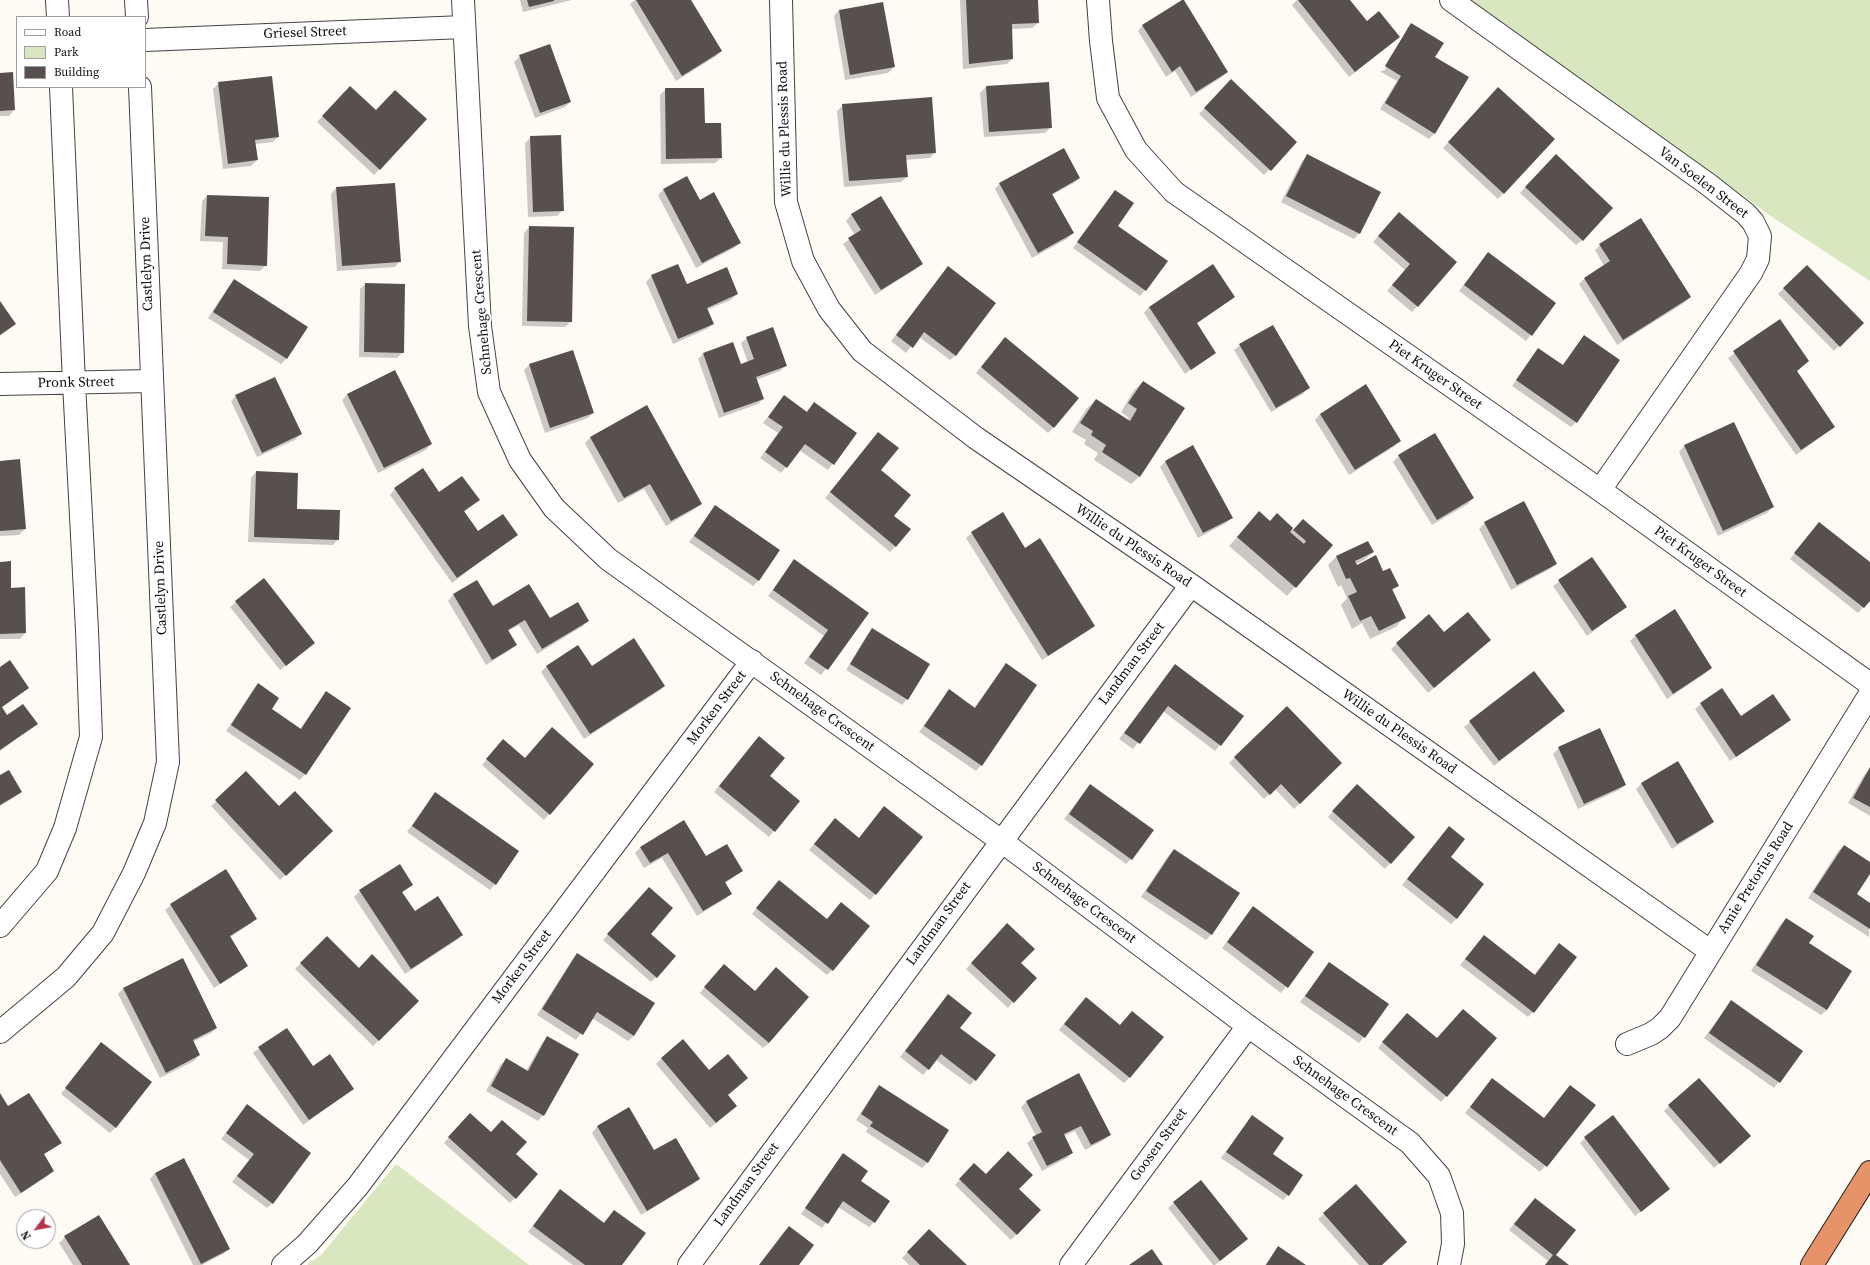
<!DOCTYPE html>
<html>
<head>
<meta charset="utf-8">
<style>
  body { margin:0 }
  #map { position:relative; width:1870px; height:1265px; overflow:hidden; background:#fefbf5; font-family:"Source Serif 4",serif }
  canvas { display:block }
  .legend { position:absolute; left:16px; top:16px; width:130px; height:72px; box-sizing:border-box; background:#fff; border:1px solid #9f9f9f; margin:0; padding:5px 7px; list-style:none; font-size:12px; color:#101010 }
  .legend li { display:flex; align-items:center; gap:8px; height:20px }
  .legend b { width:20px; border:1px solid #9f9f9f }
  .north { position:absolute; left:16px; top:1209px; width:40px; height:40px; box-sizing:border-box; background:#fff; border:1px solid #9f9f9f; border-radius:50%; rotate:238deg; font-size:11px; font-weight:700; line-height:16px; text-align:center; color:#101010 }
  .north::after { content:''; display:block; margin:auto; width:14px; height:18px; background:#b5344a; clip-path:polygon(50% 0,100% 100%,50% 72%,0 100%) }
</style>
</head>
<body>
<div id="map">
<canvas width="1870" height="1265"></canvas>
<ul class="legend">
<li><b style="height:5px;background:#fff"></b>Road</li>
<li><b style="height:11px;background:#d9e7c0"></b>Park</li>
<li><b style="height:11px;background:#58504e"></b>Building</li>
</ul>
<div class="north">N</div>
</div>
<script>
const c = document.querySelector('canvas').getContext('2d');
c.lineJoin = 'round';
function fillPath(path, color) {
  c.fillStyle = color;
  c.fill(path, 'evenodd');
}
function poly(rows) {
  const path = new Path2D();
  for (const r of rows) {
    path.moveTo(r[0], r[1]);
    for (let i = 2; i < r.length; i += 2) path.lineTo(r[i], r[i + 1]);
  }
  return path;
}
function trace(path, color, width, dash) {
  c.strokeStyle = color;
  c.lineWidth = width;
  c.lineCap = dash ? 'butt' : 'round';
  c.setLineDash(dash || []);
  c.stroke(path);
}
function drawText(font, color, halo, rows, align = 'center') {
  c.font = font + ' "Source Serif 4",serif';
  c.lineWidth = 4;
  c.setLineDash([]);
  c.textBaseline = 'middle';
  c.strokeStyle = halo;
  c.fillStyle = color;
  for (const [text, x, y, turn = 0] of rows) {
    c.save();
    c.translate(x, y);
    c.rotate((+turn || 0) * Math.PI / 180);
    c.textAlign = isNaN(turn) ? turn : align;
    if (halo) c.strokeText(text, 0, 0);
    c.fillText(text, 0, 0);
    c.restore();
  }
}
fillPath(poly([
  [1471,0,1870,0,1870,281,1775,219],
  [396,1164,499,1242,529,1265,307,1265,321,1255]
]), '#d9e7c0');
fillPath(poly([
  [520,0,572,0,523,12],
  [635,0,689,0,721,51,715,57,676,81,630,4],
  [960,0,1037,0,1038,23,1032,28,1011,29,1012,59,1007,64,963,69],
  [1297,0,1349,0,1366,22,1393,42,1349,77,1292,5],
  [839,10,894,67,888,73,845,80,834,16],
  [1411,24,1434,57,1435,133,1429,139,1380,109,1397,81,1381,72,1406,29,1382,70,1384,71,1409,29,1406,29],
  [1143,25,1227,72,1222,77,1191,97,1175,71,1166,77,1138,31],
  [520,56,570,102,565,107,535,118,514,62],
  [0,74,14,110,9,116,0,116],
  [1231,81,1296,142,1264,175,1199,114],
  [219,83,278,137,273,142,255,144,257,160,251,166,223,169,213,89],
  [1048,83,1051,127,1045,133,984,137,980,93,986,87],
  [666,89,704,124,721,158,715,163,661,164,660,95],
  [344,93,375,111,426,119,374,175,317,122],
  [1493,94,1554,139,1498,199,1443,148],
  [843,105,935,152,930,158,905,160,907,177,901,182,844,187,837,111],
  [531,137,563,210,557,216,528,217,525,143],
  [1307,156,1359,233,1354,239,1281,202,1302,161],
  [1551,160,1582,240,1576,245,1520,193],
  [687,178,699,201,740,242,734,248,696,268,658,195,663,190],
  [1079,178,1074,183,1052,195,1073,233,1067,239,1032,258,995,189,1000,183],
  [336,188,400,261,395,267,337,271,331,194],
  [1115,191,1117,226,1167,262,1140,296,1073,248],
  [207,196,266,265,260,271,222,269,223,242,200,241,202,201],
  [880,197,922,263,916,269,875,295,843,244,855,235,846,221,851,215],
  [1399,213,1456,262,1412,312,1387,291,1405,270,1373,242],
  [529,227,571,321,565,327,522,326,524,233],
  [1600,245,1690,297,1684,303,1617,345,1579,284,1585,278,1604,266,1595,250],
  [1483,259,1555,303,1526,341,1459,291],
  [1213,265,1234,297,1196,324,1215,352,1185,374,1144,313,1149,307],
  [1807,266,1862,323,1834,351,1778,294],
  [948,268,956,355,950,360,919,337,906,353,891,341],
  [652,276,686,285,737,294,731,300,707,310,713,324,707,329,673,344,646,282],
  [234,281,306,327,286,359,281,364,208,318,229,286],
  [365,284,403,352,397,358,359,357,360,289],
  [0,303,15,324,0,336],
  [1780,320,1808,361,1796,372,1834,427,1796,455,1728,358],
  [1584,336,1576,422,1571,427,1512,386,1538,350,1562,366],
  [747,338,786,365,780,371,756,380,763,399,758,404,719,418,698,359,703,354,732,343,740,365,748,363,741,343],
  [1000,344,1054,427,1048,433,976,373],
  [1240,345,1308,388,1303,394,1271,412,1234,350],
  [529,365,593,413,588,418,545,433,524,370],
  [1143,382,1140,476,1131,484,1094,460,1098,453,1084,444,1086,440,1072,432,1087,408,1096,400,1128,420,1129,418,1121,412,1134,390],
  [1365,386,1400,440,1395,446,1349,475,1315,420,1320,414],
  [347,395,431,444,426,450,378,473,342,400],
  [236,396,301,434,295,440,257,457,231,401],
  [784,396,806,412,814,403,855,433,828,470,799,450,781,473,760,458,778,433,763,423],
  [646,407,701,504,695,509,666,526,644,489,618,503,585,443,590,438],
  [1734,423,1773,507,1767,513,1718,536,1679,452,1684,446],
  [873,439,880,470,893,516,896,546,890,552,825,498],
  [1193,447,1231,518,1226,523,1198,538,1160,467,1165,462],
  [1399,456,1473,498,1468,504,1432,525,1393,462],
  [0,462,25,529,19,535,0,536],
  [256,472,296,510,338,539,333,545,248,542,251,478],
  [395,489,439,493,478,500,464,512,478,533,516,535,452,583,390,495],
  [715,506,759,580,753,586,689,542],
  [1259,513,1270,522,1277,515,1293,530,1303,520,1332,545,1287,596,1229,546],
  [1003,514,1025,549,1094,626,1088,631,1042,660,966,538,972,533],
  [1485,523,1556,564,1550,569,1511,590,1479,529],
  [1819,523,1870,564,1870,600,1858,613,1790,559],
  [1368,542,1373,552,1364,560,1356,564,1357,566,1383,572,1398,586,1392,591,1404,618,1396,627,1370,639,1362,623,1352,629,1341,605,1347,598,1341,585,1338,587,1328,565,1336,557],
  [1592,558,1625,607,1587,636,1553,586],
  [794,561,868,614,821,675,804,663,824,636,768,596],
  [0,563,25,633,20,639,0,639],
  [476,581,492,607,549,620,588,621,583,626,537,654,519,625,508,631,516,644,510,650,486,665,448,601,453,595],
  [236,602,308,648,280,670,230,607],
  [1429,616,1444,634,1484,645,1428,693,1391,649],
  [872,630,907,699,902,705,846,670,867,635],
  [1636,635,1711,668,1706,673,1667,699,1630,641],
  [578,646,592,667,664,686,659,691,584,739,541,672,546,667],
  [1006,665,981,765,976,771,919,732,949,691,974,708],
  [1176,665,1220,745,1215,751,1163,711,1133,749,1119,739],
  [0,668,28,688,1,708,7,716,36,724,0,751],
  [1534,673,1564,711,1494,766,1464,727],
  [258,685,270,710,300,729,326,692,305,774,300,780,226,731,253,690],
  [1701,704,1741,717,1789,719,1784,725,1730,761,1695,709],
  [1287,707,1341,763,1294,809,1275,789,1264,799,1229,763],
  [754,743,774,831,769,837,714,792],
  [498,746,549,814,544,820,482,765],
  [1559,748,1625,785,1619,790,1578,809,1553,754],
  [1677,763,1713,822,1707,827,1672,849,1636,789,1641,784],
  [1870,769,1870,816,1848,803,1864,775],
  [246,773,279,808,326,837,280,880,211,806],
  [0,776,21,792,15,797,0,806],
  [1090,785,1131,859,1126,864,1064,819],
  [1352,791,1414,837,1385,869,1328,817],
  [435,793,495,884,490,890,407,832],
  [879,813,875,894,870,900,809,850,835,819,859,838],
  [1449,827,1449,857,1457,918,1451,924,1402,885],
  [1844,846,1870,863,1870,872,1856,895,1870,904,1869,937,1808,898,1838,851],
  [641,847,705,858,742,871,724,884,731,894,725,899,697,916,662,858,644,868,635,853],
  [1174,850,1239,894,1211,935,1206,940,1141,897,1168,856],
  [399,865,412,884,402,893,415,912,462,935,457,940,405,974,354,897,360,891],
  [226,871,256,919,250,924,229,938,247,966,241,971,214,988,165,910,171,905],
  [774,887,832,970,827,975,752,914],
  [644,894,656,977,651,982,603,940],
  [1254,907,1313,952,1281,993,1222,948],
  [1786,919,1808,944,1851,971,1827,1010,1821,1015,1751,971,1780,925],
  [1002,930,1020,963,1013,1002,1008,1008,966,969],
  [1484,936,1534,975,1554,950,1533,1012,1528,1017,1460,965],
  [327,937,359,969,417,1001,373,1046,295,969],
  [577,955,634,1036,628,1041,592,1018,576,1040,537,1015,572,960],
  [1329,964,1364,1037,1359,1043,1300,1002],
  [719,970,755,992,769,1043,763,1048,700,993],
  [124,988,216,1028,211,1033,193,1042,199,1055,194,1061,160,1078,118,994],
  [948,995,975,1080,970,1085,936,1060,923,1075,900,1057],
  [1731,1002,1802,1051,1774,1088,1704,1038],
  [1080,1004,1119,1026,1132,1012,1130,1077,1124,1083,1059,1030],
  [1463,1010,1446,1096,1441,1102,1378,1048,1407,1014,1437,1039],
  [286,1029,313,1067,353,1089,303,1125,253,1053],
  [547,1037,543,1115,538,1121,486,1091,500,1065,506,1060,526,1071,542,1043],
  [96,1049,116,1127,110,1133,61,1094],
  [662,1058,727,1096,730,1111,710,1128,656,1064],
  [1487,1085,1543,1119,1594,1105,1540,1172,1465,1113],
  [879,1087,928,1162,922,1168,866,1132,868,1128,856,1120,874,1092],
  [0,1095,8,1107,60,1142,43,1155,53,1171,48,1176,15,1197,0,1174],
  [1026,1102,1110,1135,1104,1140,1085,1150,1075,1131,1064,1136,1072,1153,1067,1158,1042,1171,1027,1143,1036,1136,1021,1107],
  [247,1106,273,1203,267,1208,232,1182,249,1160,221,1139],
  [1669,1106,1744,1142,1714,1168,1664,1111],
  [628,1109,654,1152,699,1179,693,1184,641,1215,592,1133,597,1127],
  [1252,1116,1271,1154,1288,1195,1283,1200,1221,1158],
  [465,1120,515,1155,515,1198,510,1203,444,1143],
  [1585,1138,1669,1189,1635,1216,1580,1143],
  [843,1154,860,1181,874,1222,869,1227,838,1207,822,1228,801,1214],
  [974,1165,985,1175,1018,1189,1040,1210,1011,1240,955,1185],
  [155,1173,229,1249,223,1254,202,1265,193,1265,150,1179],
  [1200,1181,1241,1244,1215,1265,1213,1265,1168,1208],
  [560,1191,603,1223,614,1211,621,1265,573,1265,528,1232],
  [1530,1204,1554,1255,1567,1265,1545,1265,1548,1261,1509,1230],
  [1324,1214,1381,1265,1359,1265,1318,1219],
  [789,1227,798,1265,759,1265,784,1232],
  [923,1236,966,1265,909,1265,902,1258],
  [65,1237,129,1265,73,1265,59,1243],
  [1278,1247,1305,1265,1265,1265]
]), '#0003');
fillPath(poly([
  [527,0,554,0,554,1,529,7],
  [636,0,691,0,722,51,682,76],
  [966,0,1038,0,1039,23,1012,24,1013,59,969,64],
  [1182,0,1184,0,1228,72,1196,92,1180,66,1172,72,1142,25],
  [1298,0,1350,0,1367,21,1379,11,1400,37,1355,72],
  [883,2,895,67,850,75,839,10],
  [1411,23,1444,43,1435,57,1469,77,1435,134,1385,103,1401,76,1385,66],
  [550,44,571,102,540,113,519,55],
  [13,72,15,110,0,111,0,73],
  [272,76,279,137,255,140,258,160,228,164,218,82],
  [1231,79,1297,142,1271,171,1204,108],
  [1049,82,1052,128,989,132,986,86],
  [350,86,376,110,395,90,427,119,380,170,322,116],
  [1498,87,1555,139,1504,194,1448,142],
  [665,88,704,88,705,123,721,123,722,158,666,159],
  [932,97,936,153,906,155,908,177,849,181,842,104],
  [561,135,564,211,533,212,530,136],
  [1064,148,1080,178,1052,194,1074,233,1038,253,999,183],
  [1307,154,1381,192,1360,234,1286,196],
  [1556,154,1613,208,1583,241,1525,187],
  [687,176,700,200,714,192,741,243,702,263,663,189],
  [395,183,401,262,342,266,336,187],
  [1115,190,1134,203,1118,226,1168,261,1146,291,1077,242],
  [207,195,269,197,267,266,227,264,228,237,205,236],
  [881,196,923,264,881,290,848,238,861,230,851,214],
  [1399,212,1457,262,1418,307,1392,285,1410,264,1378,236],
  [1641,218,1691,297,1623,340,1584,278,1610,261,1599,244],
  [529,226,574,227,572,322,527,321],
  [1488,252,1556,303,1532,336,1464,285],
  [678,264,687,284,727,267,738,294,707,308,714,324,678,339,651,275],
  [1213,264,1235,297,1197,323,1216,353,1191,370,1149,307],
  [1807,265,1864,323,1840,347,1783,288],
  [948,266,996,303,956,356,924,332,913,348,896,335],
  [234,279,308,327,287,359,213,312],
  [365,283,405,284,404,353,364,352],
  [0,301,16,324,0,335],
  [1780,319,1809,361,1797,371,1835,427,1801,450,1733,351],
  [1273,325,1310,388,1276,408,1239,344],
  [773,327,787,366,756,377,764,399,724,413,703,353,733,342,741,364,754,359,746,337],
  [1584,335,1620,360,1577,423,1516,380,1538,348,1563,365],
  [1005,337,1079,398,1054,428,981,367],
  [573,350,594,413,550,428,529,364],
  [395,370,432,444,384,468,347,394],
  [275,377,302,434,262,453,235,395],
  [1143,381,1185,408,1140,477,1102,452,1106,445,1091,435,1093,431,1080,423,1096,399,1130,421,1137,409,1128,403],
  [1366,384,1401,441,1355,470,1320,414],
  [784,395,807,412,814,402,857,433,834,465,805,444,787,468,765,452,783,427,768,417],
  [647,405,702,504,671,521,650,484,624,498,590,437],
  [1734,422,1774,507,1723,531,1684,445],
  [878,432,899,448,881,470,911,495,894,516,911,529,896,547,830,492],
  [1435,433,1474,498,1437,520,1398,455],
  [1193,445,1233,518,1203,533,1165,461],
  [20,459,26,529,0,531,0,461],
  [423,468,439,492,462,476,480,500,464,511,478,531,503,514,518,535,457,578,394,488],
  [256,471,298,473,297,509,340,510,339,540,254,537],
  [1524,501,1557,564,1517,585,1484,522],
  [715,505,780,550,759,581,694,536],
  [1259,511,1270,521,1277,513,1293,528,1290,532,1304,544,1306,541,1293,530,1303,519,1333,545,1296,588,1237,537],
  [1003,512,1025,548,1040,538,1095,626,1048,656,971,532],
  [1819,522,1870,562,1870,601,1864,608,1794,553],
  [1368,541,1374,552,1355,561,1357,565,1376,555,1383,571,1390,568,1399,586,1392,589,1406,618,1379,631,1371,616,1360,621,1348,596,1357,592,1350,578,1346,579,1336,556],
  [1592,557,1627,607,1592,631,1558,580],
  [794,559,869,613,828,670,809,657,828,630,773,590],
  [11,561,11,588,25,587,26,633,0,634,0,562],
  [264,578,315,643,286,666,235,601],
  [477,580,493,606,529,584,550,618,578,602,589,621,542,649,525,620,508,630,517,645,492,660,453,594],
  [1675,609,1712,668,1673,694,1635,635],
  [1468,612,1491,640,1434,688,1396,643,1429,614,1444,632],
  [872,628,930,664,908,700,850,664],
  [634,638,665,686,590,734,546,666,578,645,592,666],
  [10,660,29,688,2,707,7,715,23,704,38,724,0,750,0,667],
  [1006,663,1037,685,982,766,924,726,949,689,975,708],
  [1175,664,1244,716,1221,746,1168,706,1140,744,1124,733],
  [1534,671,1565,711,1499,761,1469,721],
  [258,683,279,698,272,709,301,729,326,691,351,708,306,775,231,725],
  [1722,688,1741,716,1773,694,1791,720,1736,757,1700,703],
  [1287,706,1342,763,1300,804,1281,784,1270,795,1234,757],
  [552,727,594,764,550,815,486,759,503,739,525,758],
  [1600,728,1626,785,1584,804,1558,747],
  [759,736,785,758,770,776,800,801,775,832,719,786],
  [1678,761,1714,822,1677,844,1641,783],
  [1870,767,1870,807,1853,798],
  [9,770,22,792,0,805,0,775],
  [246,771,279,806,295,791,333,831,286,876,215,800],
  [1090,784,1154,830,1132,860,1069,814],
  [1357,784,1415,837,1391,864,1332,811],
  [435,792,519,851,496,885,412,826],
  [884,806,923,837,876,895,814,844,835,818,859,838],
  [684,820,706,856,727,844,743,871,725,882,732,894,703,911,668,853,650,863,640,847],
  [1449,826,1465,839,1451,857,1484,884,1457,919,1407,879],
  [1844,845,1870,862,1870,874,1857,894,1870,903,1870,929,1813,892],
  [1174,849,1240,893,1212,935,1146,891],
  [400,864,413,885,402,892,415,911,438,896,463,935,411,969,359,890],
  [226,869,257,919,230,936,248,966,220,984,170,904],
  [779,880,827,919,841,902,870,926,833,971,756,908],
  [649,887,673,908,651,934,676,956,657,978,607,934],
  [1253,906,1314,952,1288,988,1227,942],
  [1786,918,1814,936,1809,943,1852,971,1827,1010,1756,965],
  [1007,923,1035,949,1021,963,1037,978,1014,1003,971,963],
  [1484,935,1535,975,1559,943,1577,957,1534,1013,1465,959],
  [327,936,359,968,372,954,419,1001,379,1041,300,963],
  [577,953,655,1003,634,1036,597,1012,583,1035,542,1009],
  [183,958,217,1028,193,1040,200,1055,166,1073,123,988],
  [1329,962,1389,1004,1365,1038,1305,996],
  [724,964,755,991,776,967,809,997,769,1043,704,987],
  [948,994,972,1013,960,1028,996,1055,976,1081,941,1054,929,1070,905,1051],
  [1086,997,1120,1025,1132,1011,1164,1037,1130,1078,1064,1024],
  [1731,1000,1803,1051,1780,1083,1709,1033],
  [1463,1009,1497,1038,1447,1097,1382,1042,1407,1013,1437,1038],
  [287,1028,313,1066,330,1054,354,1089,309,1120,258,1047],
  [547,1036,579,1054,544,1116,491,1086,506,1058,528,1071],
  [683,1039,709,1070,728,1054,748,1078,728,1095,737,1106,716,1123,661,1058],
  [101,1042,152,1082,116,1128,65,1088],
  [1079,1073,1111,1135,1091,1145,1081,1126,1064,1134,1073,1153,1047,1166,1032,1137,1042,1132,1026,1101],
  [1492,1078,1544,1118,1570,1085,1596,1105,1547,1167,1470,1107],
  [1699,1078,1751,1136,1720,1164,1668,1105],
  [879,1085,949,1130,928,1163,870,1126,873,1122,861,1114],
  [0,1093,8,1106,29,1093,62,1143,44,1154,54,1171,21,1193,0,1160],
  [247,1104,311,1153,273,1204,237,1176,254,1154,226,1133],
  [629,1107,654,1150,676,1138,700,1179,647,1211,597,1126],
  [470,1113,491,1132,502,1120,527,1142,516,1154,538,1174,516,1199,448,1137],
  [1252,1115,1284,1138,1273,1154,1303,1175,1289,1196,1226,1152],
  [1613,1115,1670,1189,1641,1212,1584,1137],
  [1008,1151,1033,1175,1019,1189,1041,1210,1017,1235,959,1179,974,1163,986,1174],
  [843,1153,868,1171,861,1181,890,1201,875,1223,843,1201,828,1224,805,1208],
  [184,1158,230,1249,201,1264,155,1173],
  [1201,1180,1248,1239,1220,1261,1173,1202],
  [1356,1184,1407,1242,1382,1265,1369,1265,1323,1213],
  [560,1189,604,1223,614,1210,646,1233,622,1265,585,1265,533,1226],
  [1535,1198,1576,1230,1556,1255,1569,1265,1545,1265,1553,1255,1514,1224],
  [99,1215,130,1265,82,1265,64,1236],
  [789,1226,814,1245,799,1265,759,1265],
  [929,1229,967,1265,920,1265,907,1252],
  [1278,1246,1306,1265,1266,1265],
  [1152,1249,1163,1265,1129,1265]
]), '#58504e');
const minor = poly([
  [57,0,58,17],
  [136,0,137,17],
  [463,0,480,326,489,392,520,460,554,508,608,559,1000,840,1248,1026,1410,1143,1439,1176,1452,1213,1453,1244,1449,1265],
  [781,0,786,202,803,261,829,309,862,351,976,438,1191,585,1710,951],
  [1098,0,1101,41,1108,98,1136,150,1174,192,1600,490,1870,684],
  [1451,0,1709,185,1746,214,1753,222,1760,236,1758,259,1751,273,1600,490],
  [145,40,464,27],
  [0,384,152,381],
  [0,926,47,871,65,828,91,737,87,630,74,383,61,87],
  [0,1032,66,977,103,933,134,873,155,823,168,762,140,87],
  [1627,1044,1651,1034,1660,1028,1670,1018,1870,694],
  [283,1265,307,1244,358,1186,752,661],
  [689,1265,1191,585],
  [1071,1265,1248,1026]
]);
const highway = poly([
  [1812,1265,1870,1172]
]);
trace(minor, '#434343', 24);
trace(highway, '#212121', 24);
trace(minor, '#fff', 22);
trace(highway, '#e79369', 22);
drawText('14px', '#101010', '#fff', [
  ["Griesel Street",305,33,-2],
  ["Willie du Plessis Road",785,129,-92],
  ["Van Soelen Street",1703,183,37],
  ["Castlelyn Drive",147,264,-92],
  ["Schnehage Crescent",482,312,-95],
  ["Piet Kruger Street",1435,375,35],
  ["Pronk Street",76,383,-1],
  ["Willie du Plessis Road",1133,546,34],
  ["Piet Kruger Street",1700,562,36],
  ["Castlelyn Drive",161,588,-92],
  ["Landman Street",1132,664,-53],
  ["Morken Street",717,708,-53],
  ["Schnehage Crescent",822,712,36],
  ["Willie du Plessis Road",1399,732,35],
  ["Amie Pretorius Road",1756,878,-58],
  ["Schnehage Crescent",1084,903,37],
  ["Landman Street",939,924,-54],
  ["Morken Street",522,967,-53],
  ["Schnehage Crescent",1345,1096,36],
  ["Goosen Street",1159,1145,-54],
  ["Landman Street",747,1185,-54]
]);
</script>
</body>
</html>
